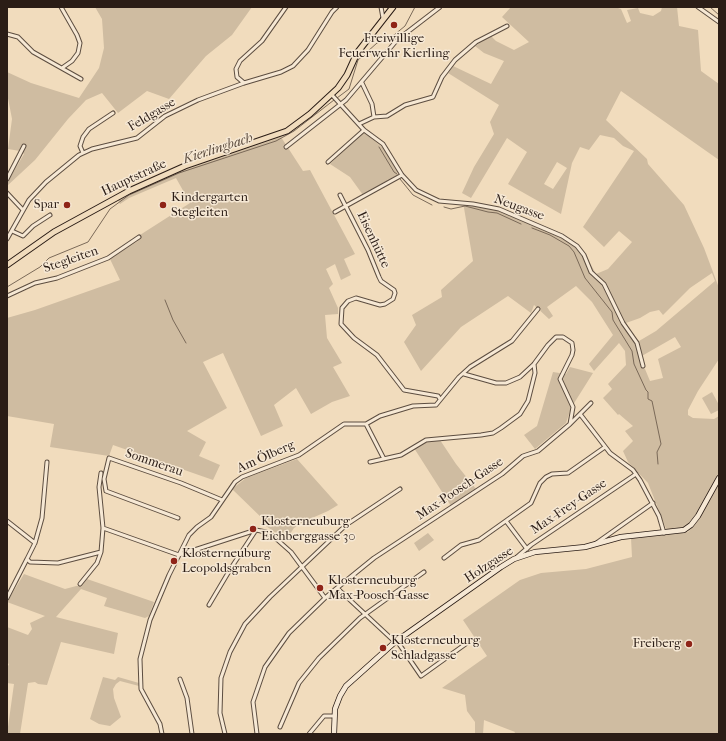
<!DOCTYPE html>
<html>
<head>
<meta charset="utf-8">
<style>
  body { margin:0 }
  #map { position:relative; width:726px; height:741px; overflow:hidden; background:#f1dcbd; font-family:"IM FELL French Canon",serif }
  canvas { display:block }
  .frame { position:absolute; inset:0; border:8px solid #2b1d16; pointer-events:none }
</style>
</head>
<body>
<div id="map">
<canvas width="726" height="741"></canvas>
<div class="frame"></div>
</div>
<script>
const c = document.querySelector('canvas').getContext('2d');
c.lineJoin = 'round';
function fillPath(path, color) {
  c.fillStyle = color;
  c.fill(path, 'evenodd');
}
function poly(rows) {
  const path = new Path2D();
  for (const r of rows) {
    path.moveTo(r[0], r[1]);
    for (let i = 2; i < r.length; i += 2) path.lineTo(r[i], r[i + 1]);
  }
  return path;
}
function trace(path, color, width, dash) {
  c.strokeStyle = color;
  c.lineWidth = width;
  c.lineCap = dash ? 'butt' : 'round';
  c.setLineDash(dash || []);
  c.stroke(path);
}
function drawText(font, color, halo, rows, align = 'center') {
  c.font = font + ' "IM FELL French Canon",serif';
  c.lineWidth = 3;
  c.setLineDash([]);
  c.textBaseline = 'middle';
  c.strokeStyle = halo;
  c.fillStyle = color;
  for (const [text, x, y, turn = 0] of rows) {
    c.save();
    c.translate(x, y);
    c.rotate((+turn || 0) * Math.PI / 180);
    c.textAlign = isNaN(turn) ? turn : align;
    if (halo) c.strokeText(text, 0, 0);
    c.fillText(text, 0, 0);
    c.restore();
  }
}
fillPath(poly([
  [95,7,252,7,232,35,206,56,169,99,147,91,118,113,102,93,86,100,68,119,35,160,7,186,7,183,24,154,20,151,8,149,12,119,7,93,7,72,31,83,79,98,99,68,104,48,102,19],
  [511,7,615,7,621,9,627,23,631,21,627,10,638,8,640,13,653,16,661,11,662,7,677,7,679,26,698,30,701,71,719,84,719,160,621,91,606,120,647,159,648,164,684,205,704,248,719,288,719,359,698,391,688,410,688,415,693,418,714,419,719,416,719,473,697,514,690,524,684,528,667,531,648,483,628,462,623,451,633,441,625,431,633,426,619,414,618,415,603,398,612,389,608,384,626,365,625,351,619,343,594,371,589,364,613,335,592,302,576,286,547,307,553,316,549,319,534,305,531,313,508,296,461,327,421,371,404,342,416,325,412,315,442,297,441,290,473,261,463,202,498,207,563,235,585,254,596,274,608,269,632,242,619,231,604,247,583,227,634,151,623,146,614,138,600,135,589,150,580,147,572,163,561,214,508,184,527,152,507,138,471,198,462,193,474,167,494,134,490,122,499,105,448,73,453,66,491,84,504,61,484,53,475,46,490,35,496,41,514,50,529,42,502,17],
  [557,162,567,168,553,189,544,184],
  [712,273,715,281,656,331,639,341,631,333,626,323,640,318,650,312,659,310,663,315,690,288],
  [675,337,681,347,658,359,663,378,650,381,640,357],
  [364,132,383,148,398,172,397,175,363,195,350,177,330,164],
  [281,137,303,171,310,170,355,254,344,259,351,275,341,280,335,264,326,269,333,284,329,288,338,308,338,314,325,315,327,338,342,363,333,367,350,396,332,402,311,414,296,388,274,405,283,426,261,436,223,353,203,362,227,408,187,431,206,442,199,456,220,465,213,480,113,445,109,456,50,447,54,424,7,416,7,318,35,310,120,280,110,259,138,241,140,235,190,203,176,178,129,198,120,204,118,200,126,195,182,171],
  [570,367,593,373,571,408,566,423,535,449,524,435,537,426,553,372,566,374],
  [712,392,719,405,719,410,711,414,702,398],
  [440,440,456,464,476,489,451,506,414,448,428,441],
  [297,459,338,505,328,511,303,522,294,528,286,540,266,526,267,523,232,489,246,478],
  [719,484,719,734,514,734,515,732,484,720,483,734,475,734,475,722,467,711,465,695,442,688,487,656,463,620,520,580,541,573,586,569,632,557,631,538,688,532,697,522],
  [428,533,434,540,419,551,414,543],
  [24,574,65,589,80,585,87,579,154,602,149,616,145,618,104,606,107,598,81,589,56,617,118,633,114,654,61,642,47,685,38,684,35,682,28,683,20,734,7,734,14,684,7,683,7,668,9,664,7,663,7,627,28,635,32,629,30,623,45,616,7,602],
  [103,677,115,680,118,677,139,683,139,686,120,681,116,684,113,689,114,698,121,717,110,726,99,724,90,719]
]), '#cfbca1');
trace(poly([
  [710,7,719,15],
  [337,98,349,89,358,60,377,43,394,35,405,26,415,7],
  [379,147,394,172,397,174],
  [400,179,413,195,432,205],
  [444,207,451,209,465,206,488,212,497,213,521,224],
  [532,228,550,235,569,246,574,252,585,278,612,312,613,320,632,351,634,364,646,390,648,392,648,399,652,401,661,444,657,452,658,464],
  [7,287,40,267,49,258,88,242,110,209,129,195,179,173,276,141,294,131,334,100],
  [165,300,173,320,186,343]
]), '#7a6958', 1);
const street = poly([
  [61,7,77,35,80,43,78,53,72,61,62,68],
  [381,7,383,18],
  [698,7,719,22],
  [7,34,18,37,33,52,81,79],
  [244,83,237,77,236,69,240,61,262,41,286,7],
  [362,83,372,104,374,117],
  [332,95,364,130,383,144,402,175,416,190,439,201,473,204,499,209,562,236,577,246,584,255,591,272,604,284,623,323,637,343,643,366],
  [359,124,374,117,387,116,405,105,433,97,442,77,455,60,476,42,507,26],
  [286,147,346,100,397,40,440,7],
  [83,153,80,146,83,137,89,129,113,113],
  [328,162,364,130],
  [7,179,24,146],
  [7,193,23,210],
  [340,195,368,250,379,277,381,281,394,290,395,293,393,299,385,304,380,305,356,298,348,301,342,308,341,324,354,338,377,355,404,390,438,396,440,399],
  [335,212,402,175],
  [12,231,23,236,33,226,50,215],
  [7,239,29,200,46,182,79,155,92,149,137,138,165,116,198,100,244,83,281,72,293,66,308,50,332,12,337,7],
  [7,296,35,283,57,278,108,258,139,237],
  [464,374,496,383,506,383,520,377,534,364,548,345,556,337,563,337,572,343,573,350,572,355,560,379,573,407,570,424],
  [580,414,610,453,633,470,640,480,659,516,664,533],
  [366,424,384,459],
  [370,462,401,455,426,440,481,435,493,433,501,428,520,414,528,401,535,373,534,364],
  [101,473,99,487,103,528],
  [178,518,106,491,104,479,109,458,181,483,222,500],
  [7,521,35,543,27,559,30,562,58,563,101,552,103,528,179,555],
  [506,521,527,549],
  [35,543,42,518,47,462],
  [595,544,653,503],
  [179,555,256,530,266,532,273,536,291,552,325,598,337,588,395,642],
  [517,557,531,545,636,474],
  [444,558,461,545,479,540,531,503,540,483,546,477,552,474,568,473,605,447],
  [80,584,97,563,101,552],
  [337,588,374,558,502,474,523,456,538,451,570,424,591,403],
  [7,598,27,559],
  [209,605,231,568,256,530],
  [397,641,421,676,467,643],
  [180,679,187,698,192,734],
  [280,727,299,683,319,658,360,618,424,572],
  [162,734,160,724,141,689,140,659,150,620,169,575,189,535,197,527,211,517,235,482,242,477,299,455,344,424,366,424,380,416,413,406,436,405,459,377,470,367,512,341,538,309],
  [225,734,220,713,221,678,230,652,245,624,270,597,346,525,400,489],
  [257,734,253,702,265,667,289,633,325,598],
  [309,734,324,716,334,716]
]);
const secondary = poly([
  [334,734,335,709,340,696,346,686,395,642,501,567,514,559,535,552,585,547,621,537,684,530,691,525,698,516,719,478]
]);
const primary = poly([
  [7,265,54,232,129,191,185,166,287,131,310,114,338,88,347,75,357,53,393,7]
]);
trace(street, '#5c4d40', 5);
trace(secondary, '#2b1d16', 6);
trace(primary, '#2b1d16', 7);
trace(street, '#f6e8d4', 3);
trace(secondary, '#f6e8d4', 4.5);
trace(primary, '#f1dcbd', 5);
for (const [x, y, r, color] of [
  [394,25,4,"#8f2418"],
  [67,205,4,"#8f2418"],
  [163,205,4,"#8f2418"],
  [253,529,4,"#8f2418"],
  [174,561,4,"#8f2418"],
  [320,588,4,"#8f2418"],
  [689,644,4,"#8f2418"],
  [383,648,4,"#8f2418"]
]) {
  const dot = new Path2D();
  dot.arc(x, y, r, 0, 2 * Math.PI);
  c.fillStyle = color;
  c.fill(dot);
  trace(dot, '#f6e8d4', 1.5);
}
drawText('13px', '#2b1d16', '#f6e8d4', [
  ["Freiwillige",394,39,"center"],
  ["Feuerwehr Kierling",394,54,"center"],
  ["Kindergarten",171,198],
  ["Stegleiten",171,213],
  ["Spar",59,205,"right"],
  ["Klosterneuburg",261,522],
  ["Eichberggasse 30",261,537],
  ["Klosterneuburg",182,554],
  ["Leopoldsgraben",182,569],
  ["Klosterneuburg",328,581],
  ["Max-Poosch-Gasse",328,596],
  ["Klosterneuburg",391,641],
  ["Schladgasse",391,656],
  ["Freiberg",681,644,"right"]
], 'left');
drawText('13px', '#2b1d16', '#f6e8d4', [
  ["Feldgasse",152,115,-31],
  ["Hauptstraße",134,178,-25],
  ["Neugasse",519,208,20],
  ["Eisenhütte",373,240,65],
  ["Stegleiten",71,260,-19],
  ["Am Ölberg",266,457,-24],
  ["Sommerau",154,463,19],
  ["Max-Poosch-Gasse",460,489,-34],
  ["Max-Frey-Gasse",569,507,-34],
  ["Holzgasse",489,565,-33]
]);
drawText('italic 14px', '#59493c', '#f6e8d4', [
  ["Kierlingbach",218,149,-18]
]);
</script>
</body>
</html>
